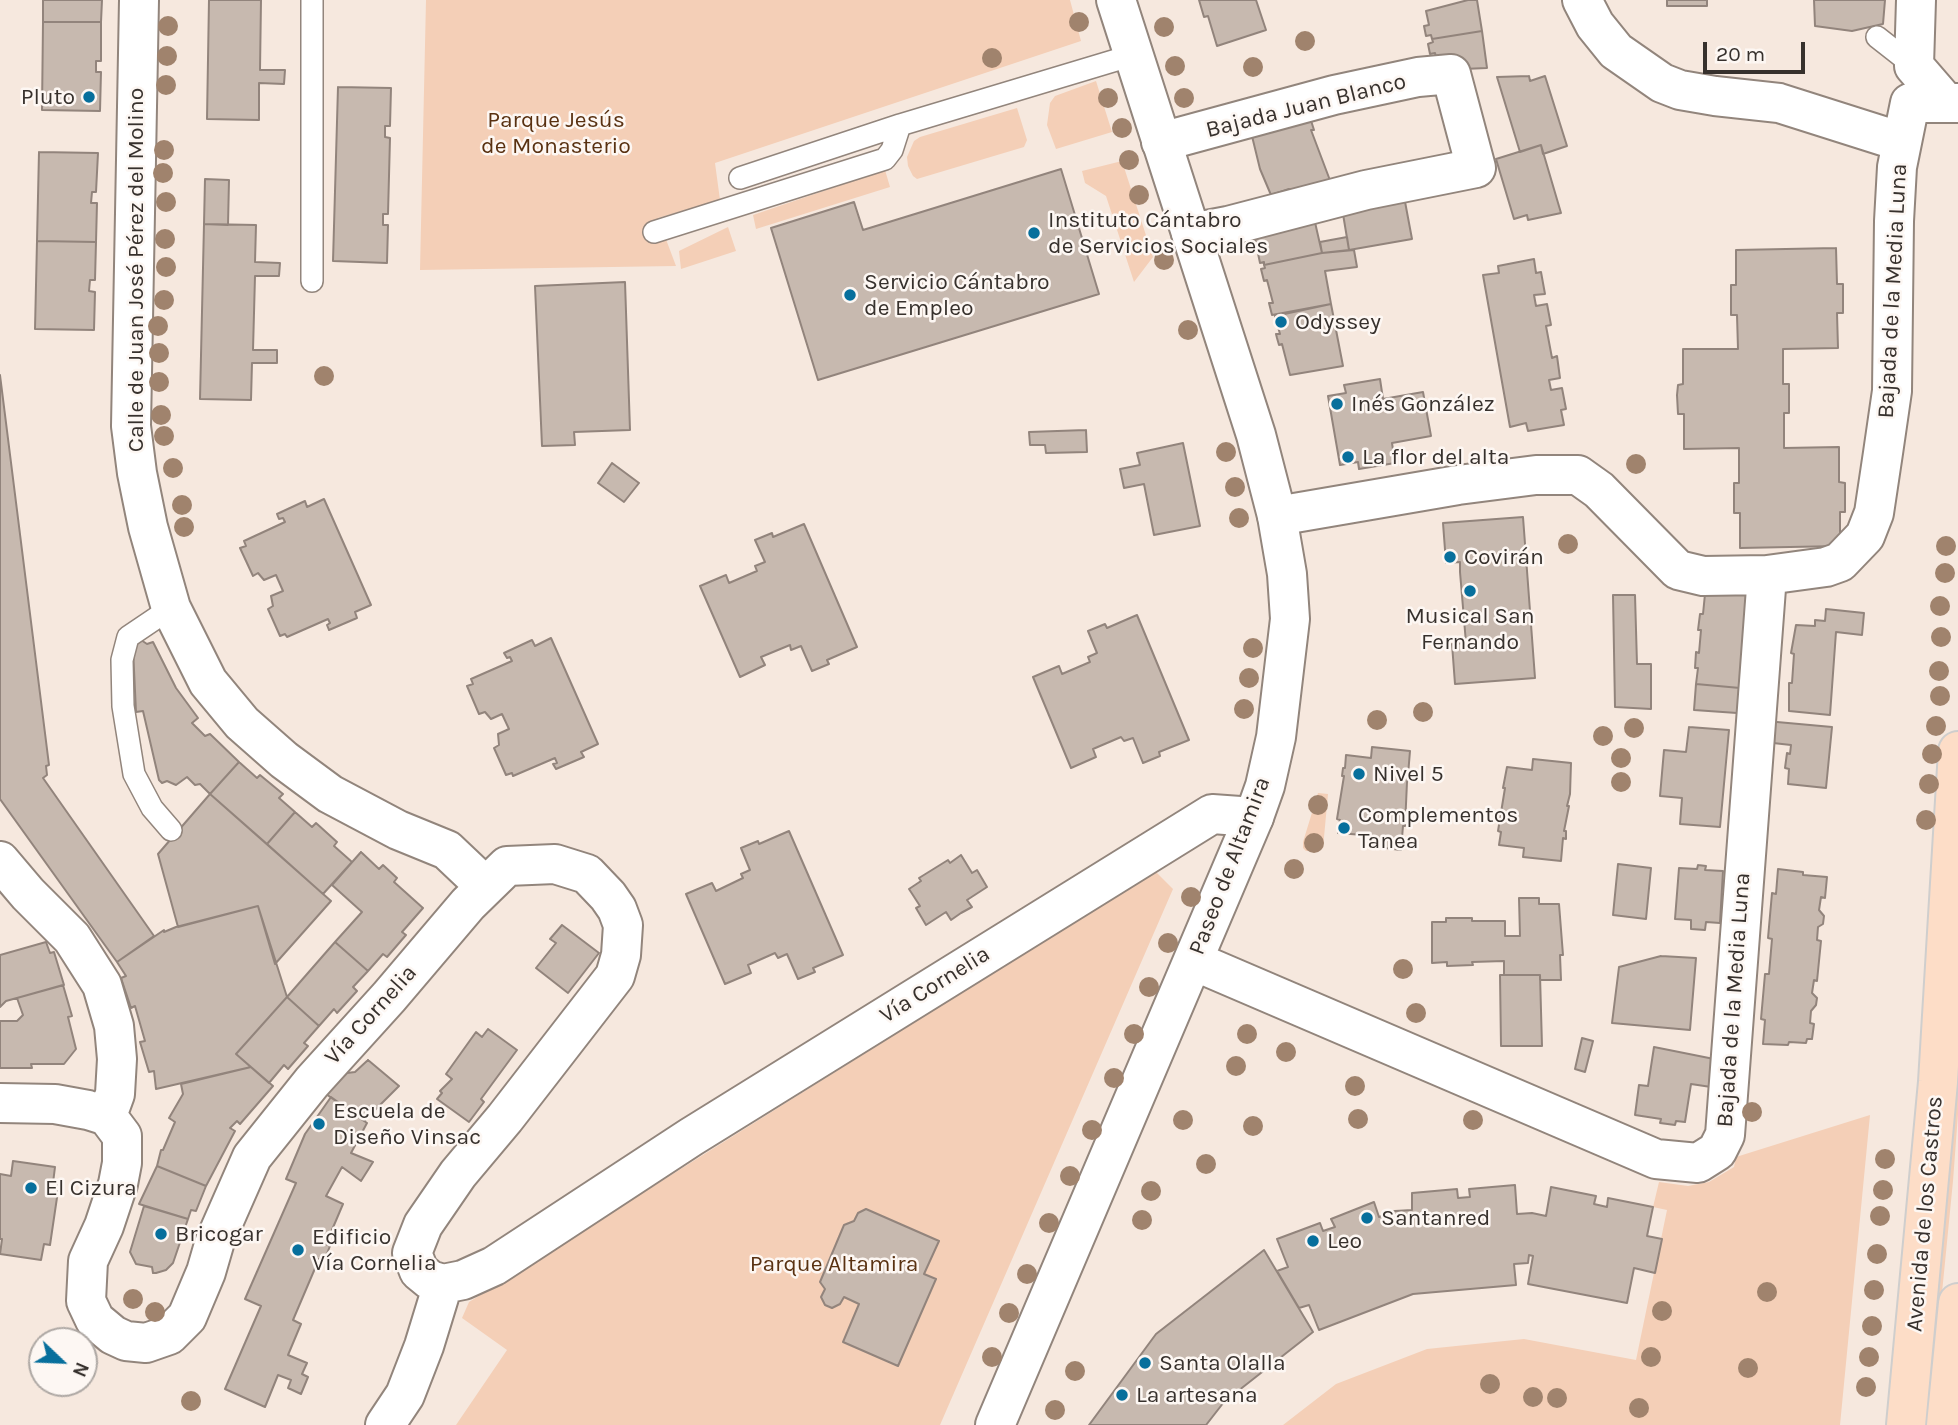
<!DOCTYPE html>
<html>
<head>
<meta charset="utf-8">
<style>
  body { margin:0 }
  #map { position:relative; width:1958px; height:1425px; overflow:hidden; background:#f6e8de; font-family:Karla,sans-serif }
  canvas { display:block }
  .north { position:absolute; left:28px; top:1327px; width:70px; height:70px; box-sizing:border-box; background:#fdf7f3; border:2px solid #aea8a4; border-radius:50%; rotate:113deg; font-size:19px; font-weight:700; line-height:28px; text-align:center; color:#37312d }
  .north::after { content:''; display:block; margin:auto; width:24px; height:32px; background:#076f9c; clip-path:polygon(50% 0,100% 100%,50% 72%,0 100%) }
  .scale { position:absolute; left:1703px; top:42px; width:102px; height:32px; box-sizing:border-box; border:4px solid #37312d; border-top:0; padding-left:9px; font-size:21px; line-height:24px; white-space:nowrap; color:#37312d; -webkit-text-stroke:5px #fdf7f3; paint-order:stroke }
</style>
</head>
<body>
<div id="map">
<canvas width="1958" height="1425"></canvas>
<div class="north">N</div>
<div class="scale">20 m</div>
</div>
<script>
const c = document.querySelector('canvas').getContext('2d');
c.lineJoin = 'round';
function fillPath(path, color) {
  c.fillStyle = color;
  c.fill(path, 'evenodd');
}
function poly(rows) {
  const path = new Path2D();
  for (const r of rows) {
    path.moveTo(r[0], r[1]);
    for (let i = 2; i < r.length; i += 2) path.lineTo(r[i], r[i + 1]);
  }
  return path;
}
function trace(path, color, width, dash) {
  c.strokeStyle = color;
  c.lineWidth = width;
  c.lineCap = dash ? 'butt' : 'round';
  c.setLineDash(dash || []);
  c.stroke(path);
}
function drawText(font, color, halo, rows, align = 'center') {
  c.font = font + ' Karla,sans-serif';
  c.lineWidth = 5;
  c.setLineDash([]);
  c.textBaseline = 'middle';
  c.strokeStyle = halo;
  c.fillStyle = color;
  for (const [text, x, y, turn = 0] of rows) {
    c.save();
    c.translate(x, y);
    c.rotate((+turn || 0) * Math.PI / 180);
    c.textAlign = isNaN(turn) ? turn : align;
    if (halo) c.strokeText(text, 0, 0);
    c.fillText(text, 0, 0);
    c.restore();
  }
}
fillPath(poly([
  [426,0,1070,0,1081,41,715,163,720,200,658,218,676,266,420,270],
  [1096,81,1112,132,1056,149,1047,125,1050,103,1055,96],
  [1017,108,1027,140,1024,147,917,179,913,176,908,166,907,157,914,141,920,137],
  [1122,161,1153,257,1134,282,1106,196,1085,183,1082,171],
  [885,170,890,187,756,229,753,215],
  [728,227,736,251,681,269,679,251],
  [1318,793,1328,794,1323,848,1318,851,1306,851,1303,848,1303,842],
  [1155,871,1173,889,940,1425,456,1425,507,1350,462,1318,469,1302],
  [1958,1016,1958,1114,1953,1181,1929,1425,1922,1425],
  [1870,1115,1840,1425,1283,1425,1336,1384,1427,1349,1524,1339,1636,1360,1667,1210,1653,1207,1659,1182,1688,1186,1709,1182,1734,1167,1736,1157]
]), '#f4cfb7');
const building = poly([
  [43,0,102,0,101,22,43,22,43,0],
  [209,0,261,0,260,70,285,70,284,84,259,83,259,120,207,119,209,0],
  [1199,0,1256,0,1266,30,1217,46,1208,16,1204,17,1199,0],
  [1468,0,1477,0,1482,31,1432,39,1431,35,1426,36,1424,26,1429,25,1426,11,1468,0],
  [1667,0,1707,0,1707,6,1667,6,1667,0],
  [1814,0,1885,0,1883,24,1852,31,1815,26,1814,0],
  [43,22,101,22,101,61,96,61,96,72,101,72,100,111,42,110,43,22],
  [1482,31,1487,68,1439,70,1435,53,1430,54,1428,44,1433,42,1432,39,1482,31],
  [1529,76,1530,81,1545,76,1567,146,1543,154,1541,145,1520,152,1497,77,1529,76],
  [338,87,391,88,390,126,385,126,385,137,390,138,388,214,383,214,383,225,388,225,387,263,333,261,338,87],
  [1307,108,1314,130,1311,130,1331,183,1291,195,1289,189,1271,195,1260,169,1251,132,1307,108],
  [1541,145,1561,213,1528,220,1527,215,1514,219,1496,159,1541,145],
  [39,152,98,153,96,192,92,192,91,203,97,203,96,242,37,241,39,152],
  [1061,169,1099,294,818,380,771,228,854,202,863,230,1061,169],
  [205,179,229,180,228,225,204,224,205,179],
  [1403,191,1412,239,1349,250,1341,202,1403,191],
  [1314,218,1322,253,1264,265,1264,262,1260,263,1254,234,1314,218],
  [204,224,256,225,255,262,280,263,279,276,255,276,253,350,277,350,277,363,252,363,251,400,200,399,204,224],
  [1347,237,1349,250,1322,253,1320,242,1347,237],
  [37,241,96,242,95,280,90,280,89,291,95,292,94,330,35,329,37,241],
  [1836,248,1837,284,1843,284,1843,313,1837,313,1838,348,1783,349,1783,384,1789,384,1789,413,1784,413,1784,448,1839,447,1839,482,1845,483,1845,512,1840,512,1840,546,1740,548,1740,513,1734,513,1734,483,1739,483,1739,448,1684,449,1684,414,1678,414,1677,395,1678,385,1683,384,1683,349,1738,349,1737,315,1731,315,1731,285,1736,285,1736,250,1836,248],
  [1354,250,1357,267,1325,271,1331,304,1272,315,1269,303,1273,303,1267,280,1264,281,1261,269,1265,268,1264,265,1322,253,1354,250],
  [1534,259,1536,273,1541,272,1545,294,1534,295,1536,306,1547,304,1551,325,1546,326,1552,358,1557,356,1560,378,1549,380,1551,390,1562,388,1566,409,1561,410,1564,425,1528,431,1526,423,1510,427,1483,275,1499,273,1498,266,1534,259],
  [625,282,630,430,574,432,575,445,542,446,535,286,625,282],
  [1331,304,1343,366,1290,375,1282,344,1279,345,1277,338,1276,334,1280,334,1275,316,1331,304],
  [0,375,49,765,46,766,47,775,43,778,154,936,117,962,0,799,0,375],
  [1380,379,1383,399,1423,392,1431,436,1392,443,1395,463,1359,469,1358,462,1340,465,1328,396,1346,393,1344,385,1380,379],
  [1086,430,1087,452,1046,453,1045,445,1030,445,1029,432,1086,430],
  [1183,443,1200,526,1154,535,1144,484,1124,488,1120,469,1140,465,1137,453,1183,443],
  [612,463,639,483,624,502,598,483,612,463],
  [324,499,371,605,355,612,357,618,329,630,327,625,330,623,328,619,287,637,285,634,280,636,268,609,273,606,271,596,283,591,276,575,264,580,258,573,253,576,240,548,246,546,244,541,285,522,283,518,279,519,277,514,305,501,307,507,324,499],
  [1523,517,1535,678,1455,684,1452,644,1466,643,1460,572,1460,562,1446,563,1443,523,1523,517],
  [804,524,857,647,827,660,829,664,812,671,801,646,791,650,790,645,761,657,765,665,740,677,700,586,726,575,729,583,757,571,755,566,765,562,755,540,772,533,773,537,804,524],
  [1749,591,1740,688,1696,684,1698,668,1695,668,1696,652,1699,653,1701,630,1698,630,1700,614,1703,614,1705,594,1749,591],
  [1613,595,1635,595,1637,664,1651,664,1651,709,1615,707,1613,595],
  [1826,609,1864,613,1862,635,1836,632,1830,715,1789,711,1789,683,1792,683,1794,654,1791,653,1796,625,1815,626,1815,620,1825,621,1826,609],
  [1137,615,1189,740,1159,752,1160,756,1143,763,1133,738,1124,741,1121,737,1093,749,1096,757,1071,768,1033,677,1059,666,1062,674,1090,662,1088,657,1097,653,1088,631,1105,624,1107,628,1137,615],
  [551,638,598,744,581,752,584,757,556,769,553,764,557,763,555,758,513,776,512,773,506,775,494,748,499,745,498,734,509,729,502,714,491,719,485,712,479,714,467,686,473,684,471,679,512,661,510,657,507,658,504,653,532,640,535,646,551,638],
  [141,640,147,644,153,642,176,688,198,718,192,723,205,736,210,734,239,762,210,794,200,784,195,785,187,777,176,785,167,781,162,783,159,780,143,711,136,712,133,649,136,642,141,640],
  [1696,684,1740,688,1737,713,1694,710,1696,684],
  [1766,721,1832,727,1826,788,1788,784,1789,769,1785,768,1787,753,1790,754,1791,745,1764,742,1766,721],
  [1689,727,1729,730,1720,827,1680,824,1682,798,1660,796,1664,750,1686,752,1689,727],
  [1372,747,1410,751,1408,775,1410,775,1407,782,1405,826,1403,826,1401,850,1362,845,1363,835,1338,833,1340,820,1337,819,1344,776,1342,776,1343,768,1345,768,1346,755,1371,758,1372,747],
  [1533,759,1571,763,1570,794,1567,806,1569,806,1564,831,1566,831,1566,839,1563,838,1561,861,1523,857,1524,848,1499,845,1501,832,1498,831,1505,788,1503,788,1507,767,1532,770,1533,759],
  [239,762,257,778,260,775,283,794,279,798,295,812,267,844,210,794,239,762],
  [210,794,331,901,275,964,258,906,178,927,158,854,210,794],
  [295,812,312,827,316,823,337,842,334,846,352,862,323,894,267,844,295,812],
  [789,831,843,955,813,968,815,972,798,979,787,954,778,958,775,953,748,965,751,973,725,984,686,894,712,883,716,891,743,878,741,874,750,870,741,848,758,841,759,844,789,831],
  [361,852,379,869,383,865,397,878,394,882,423,908,402,932,406,935,387,957,383,954,368,971,335,942,362,912,332,885,361,852],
  [961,855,972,873,977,870,987,887,967,900,972,907,961,913,951,920,946,912,926,925,916,908,920,906,909,889,921,881,919,878,948,860,950,863,961,855],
  [1618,864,1651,868,1646,919,1613,915,1618,864],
  [1698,865,1706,866,1705,870,1723,871,1720,923,1706,922,1705,930,1691,929,1691,920,1675,919,1679,868,1697,869,1698,865],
  [1778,869,1803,872,1803,875,1827,877,1825,898,1821,897,1819,910,1824,916,1823,924,1818,927,1817,940,1821,941,1817,981,1814,980,1812,993,1817,998,1816,1005,1811,1011,1810,1023,1814,1024,1812,1039,1807,1039,1806,1043,1789,1042,1788,1045,1763,1044,1765,1020,1761,1019,1765,974,1769,974,1772,939,1768,938,1772,893,1776,894,1778,869],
  [1519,898,1539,898,1539,904,1559,904,1563,955,1560,955,1561,980,1540,980,1540,975,1504,975,1504,961,1472,962,1473,965,1447,966,1447,962,1432,963,1432,922,1446,922,1446,918,1472,918,1472,921,1505,921,1505,936,1520,936,1519,898],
  [258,906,287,997,236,1054,251,1067,156,1089,154,1071,149,1072,140,1042,145,1041,135,1006,131,1008,121,978,126,976,117,962,164,930,164,932,176,927,258,906],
  [562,925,599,953,568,993,536,968,556,943,550,939,562,925],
  [46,942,50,953,54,952,64,985,6,1001,0,1007,0,955,46,942],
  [335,942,368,971,353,987,357,991,337,1013,334,1009,319,1026,287,997,335,942],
  [1661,956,1696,958,1690,1030,1612,1023,1619,967,1661,956],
  [1500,975,1540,975,1542,1046,1501,1046,1500,975],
  [63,985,72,1016,68,1017,76,1049,64,1064,31,1064,32,1068,0,1068,0,1021,17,1021,23,1015,17,998,63,985],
  [287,997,319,1026,304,1043,308,1046,288,1069,284,1065,269,1083,236,1054,287,997],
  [488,1029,517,1050,481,1099,484,1102,469,1122,437,1099,442,1093,440,1091,452,1079,446,1074,476,1032,482,1037,488,1029],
  [1582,1038,1593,1041,1585,1072,1575,1069,1582,1038],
  [1654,1047,1714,1059,1711,1087,1691,1084,1685,1122,1676,1121,1675,1125,1660,1123,1661,1119,1635,1115,1639,1085,1648,1086,1654,1047],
  [368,1060,399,1086,364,1121,326,1094,347,1073,355,1072,368,1060],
  [251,1067,273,1086,240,1124,237,1121,230,1128,235,1131,206,1186,157,1166,161,1150,163,1150,175,1122,169,1118,183,1094,181,1084,251,1067],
  [331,1097,367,1123,351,1153,373,1162,361,1181,342,1167,326,1196,343,1204,326,1244,330,1246,324,1261,319,1259,293,1320,301,1324,288,1355,307,1363,302,1374,308,1377,301,1394,288,1388,291,1380,278,1375,265,1407,225,1389,261,1306,245,1299,296,1183,286,1179,305,1134,331,1097],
  [13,1161,55,1167,53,1183,59,1184,50,1245,44,1244,41,1260,0,1254,2,1239,0,1239,0,1174,11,1176,13,1161],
  [157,1166,206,1186,196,1211,191,1210,188,1219,139,1204,157,1166],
  [1515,1185,1517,1214,1532,1213,1546,1216,1551,1187,1596,1196,1594,1204,1607,1207,1608,1198,1653,1207,1647,1236,1662,1239,1655,1273,1634,1268,1627,1303,1528,1284,1533,1256,1529,1255,1528,1263,1514,1264,1516,1285,1413,1294,1319,1330,1309,1305,1299,1308,1277,1271,1288,1267,1277,1239,1320,1223,1323,1231,1335,1227,1331,1219,1374,1202,1379,1217,1395,1211,1412,1210,1412,1193,1457,1189,1458,1198,1470,1197,1469,1189,1515,1185],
  [144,1206,188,1219,173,1263,166,1270,156,1273,153,1273,152,1267,136,1264,130,1252,144,1206],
  [866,1209,939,1241,924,1274,936,1279,898,1366,843,1342,859,1304,844,1297,840,1304,832,1308,825,1305,821,1297,825,1289,820,1282,844,1225,854,1221,858,1213,866,1209],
  [1264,1250,1313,1332,1224,1402,1206,1425,1089,1425,1156,1334,1264,1250]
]);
fillPath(building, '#c7b9af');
trace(building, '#92847c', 2);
const service = poly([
  [312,0,312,281],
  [1877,37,1914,66,1914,69],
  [740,178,900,125,1133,55],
  [654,232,885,159,892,150,900,125],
  [171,608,128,637,122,660,123,706,134,774,152,808,171,830]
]);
const minor = poly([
  [139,0,131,426,137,473,148,527,171,608,208,682,242,723,284,760,330,794,398,830,447,850,485,886],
  [1582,0,1595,25,1616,51,1662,83,1680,90,1715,96,1779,103,1902,142],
  [1916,0,1914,66,1946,103],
  [1161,142,1334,95,1418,77,1451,74,1476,168,1366,190,1228,226,1191,233],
  [1277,516,1458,485,1536,475,1578,475,1599,490,1678,570,1703,576,1767,575,1826,567,1840,562,1865,536,1874,513,1883,453,1892,391,1894,221,1897,167,1910,103,1958,103],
  [0,861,28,894,72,938,102,985,114,1026,117,1059,115,1094,107,1116],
  [1194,961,1656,1159,1698,1163,1717,1151,1725,1135,1767,575],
  [0,1103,55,1104,88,1110,107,1116,122,1136,122,1163,118,1184,104,1226,88,1261,86,1301,95,1320,113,1335,126,1341,146,1343,169,1335,187,1317,206,1272,215,1241,252,1157,312,1082,389,997,468,904,507,866,555,864,587,874,608,896,617,909,623,925,621,955,615,976,505,1118,458,1174,423,1225,412,1253,419,1271,430,1280,443,1284,463,1280,494,1266,691,1137,1212,814,1254,817],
  [385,1425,405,1395,424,1346,443,1284]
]);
const secondary = poly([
  [995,1425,1254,817,1265,786,1276,737,1290,619,1287,574,1277,516,1256,435,1116,0]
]);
const primary = poly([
  [1906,1425,1938,1082,1958,751],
  [1946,1425,1958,1303]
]);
trace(service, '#92857c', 24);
trace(minor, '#92857c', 42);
trace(secondary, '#92857c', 42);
trace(primary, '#cfcecd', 42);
trace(service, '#fff', 21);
trace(minor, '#fff', 38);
trace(secondary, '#fff', 38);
trace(primary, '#fdddc7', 38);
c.fillStyle = '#a0836d';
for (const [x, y] of [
  [1079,22],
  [168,26],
  [1164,27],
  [1305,41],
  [167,56],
  [992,58],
  [1175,66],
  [1253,67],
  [166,85],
  [1108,98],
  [1184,98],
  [1122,128],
  [164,150],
  [1129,160],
  [163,173],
  [1139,195],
  [166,202],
  [165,239],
  [1164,260],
  [166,267],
  [164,300],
  [158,326],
  [1188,330],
  [159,353],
  [324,376],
  [159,382],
  [161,415],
  [164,436],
  [1226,452],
  [1636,464],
  [173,468],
  [1235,487],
  [182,505],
  [1239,518],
  [184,527],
  [1568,544],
  [1946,546],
  [1945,573],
  [1940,606],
  [1941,637],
  [1253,648],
  [1939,671],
  [1249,678],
  [1940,696],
  [1244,709],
  [1423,712],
  [1377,720],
  [1936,726],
  [1634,728],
  [1603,736],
  [1932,754],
  [1621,758],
  [1621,782],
  [1929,784],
  [1318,805],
  [1926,820],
  [1314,843],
  [1294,869],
  [1191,897],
  [1168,943],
  [1403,969],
  [1149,987],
  [1416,1013],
  [1134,1034],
  [1247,1034],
  [1286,1052],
  [1236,1066],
  [1114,1078],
  [1355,1086],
  [1752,1112],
  [1358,1119],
  [1183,1120],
  [1473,1120],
  [1253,1126],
  [1092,1130],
  [1885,1159],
  [1206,1164],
  [1070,1176],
  [1883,1190],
  [1151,1191],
  [1880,1216],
  [1142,1220],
  [1049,1223],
  [1877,1254],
  [1027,1274],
  [1874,1290],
  [1767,1292],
  [133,1299],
  [1662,1311],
  [155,1312],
  [1009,1313],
  [1872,1326],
  [992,1357],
  [1651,1357],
  [1869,1357],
  [1748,1368],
  [1075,1371],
  [1490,1384],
  [1866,1387],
  [1533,1397],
  [1557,1398],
  [191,1401],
  [1639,1408],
  [1055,1410]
]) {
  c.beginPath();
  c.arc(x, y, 10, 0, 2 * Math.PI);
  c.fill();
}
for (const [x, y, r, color] of [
  [89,97,7,"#076f9c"],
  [1034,233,7,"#076f9c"],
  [850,295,7,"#076f9c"],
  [1281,322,7,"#076f9c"],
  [1337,404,7,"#076f9c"],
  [1348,457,7,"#076f9c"],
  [1450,557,7,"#076f9c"],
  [1470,591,7,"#076f9c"],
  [1359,774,7,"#076f9c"],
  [1344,828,7,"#076f9c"],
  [319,1124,7,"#076f9c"],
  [31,1188,7,"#076f9c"],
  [1367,1218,7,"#076f9c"],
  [161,1234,7,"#076f9c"],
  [1313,1241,7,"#076f9c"],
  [298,1250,7,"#076f9c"],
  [1145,1363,7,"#076f9c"],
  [1122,1395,7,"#076f9c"]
]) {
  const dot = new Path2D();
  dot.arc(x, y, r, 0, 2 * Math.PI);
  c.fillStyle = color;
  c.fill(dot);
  trace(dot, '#fdf7f3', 2.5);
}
drawText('23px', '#37312d', '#fdf7f3', [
  ["Pluto",75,97,"right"],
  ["Instituto Cántabro",1048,220],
  ["de Servicios Sociales",1048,246],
  ["Servicio Cántabro",864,282],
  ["de Empleo",864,308],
  ["Odyssey",1295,322],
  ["Inés González",1351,404],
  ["La flor del alta",1362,457],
  ["Covirán",1464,557],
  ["Musical San",1470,616,"center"],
  ["Fernando",1470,642,"center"],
  ["Nivel 5",1373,774],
  ["Complementos",1358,815],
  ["Tanea",1358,841],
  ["Escuela de",333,1111],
  ["Diseño Vinsac",333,1137],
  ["El Cizura",45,1188],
  ["Santanred",1381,1218],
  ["Bricogar",175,1234],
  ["Edificio",312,1237],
  ["Vía Cornelia",312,1263],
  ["Leo",1327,1241],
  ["Santa Olalla",1159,1363],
  ["La artesana",1136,1395]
], 'left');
drawText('23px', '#37312d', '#fdf7f3', [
  ["Bajada Juan Blanco",1306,106,-14],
  ["Calle de Juan José Pérez del Molino",136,270,-90],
  ["Bajada de la Media Luna",1893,291,-87],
  ["Paseo de Altamira",1230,866,-69],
  ["Vía Cornelia",935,985,-32],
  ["Bajada de la Media Luna",1734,1000,-86],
  ["Vía Cornelia",371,1015,-48],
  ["Avenida de los Castros",1925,1214,-85]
]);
drawText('23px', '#593111', '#fdf7f3', [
  ["Parque Jesús",556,120],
  ["de Monasterio",556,146],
  ["Parque Altamira",834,1264]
]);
</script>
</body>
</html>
